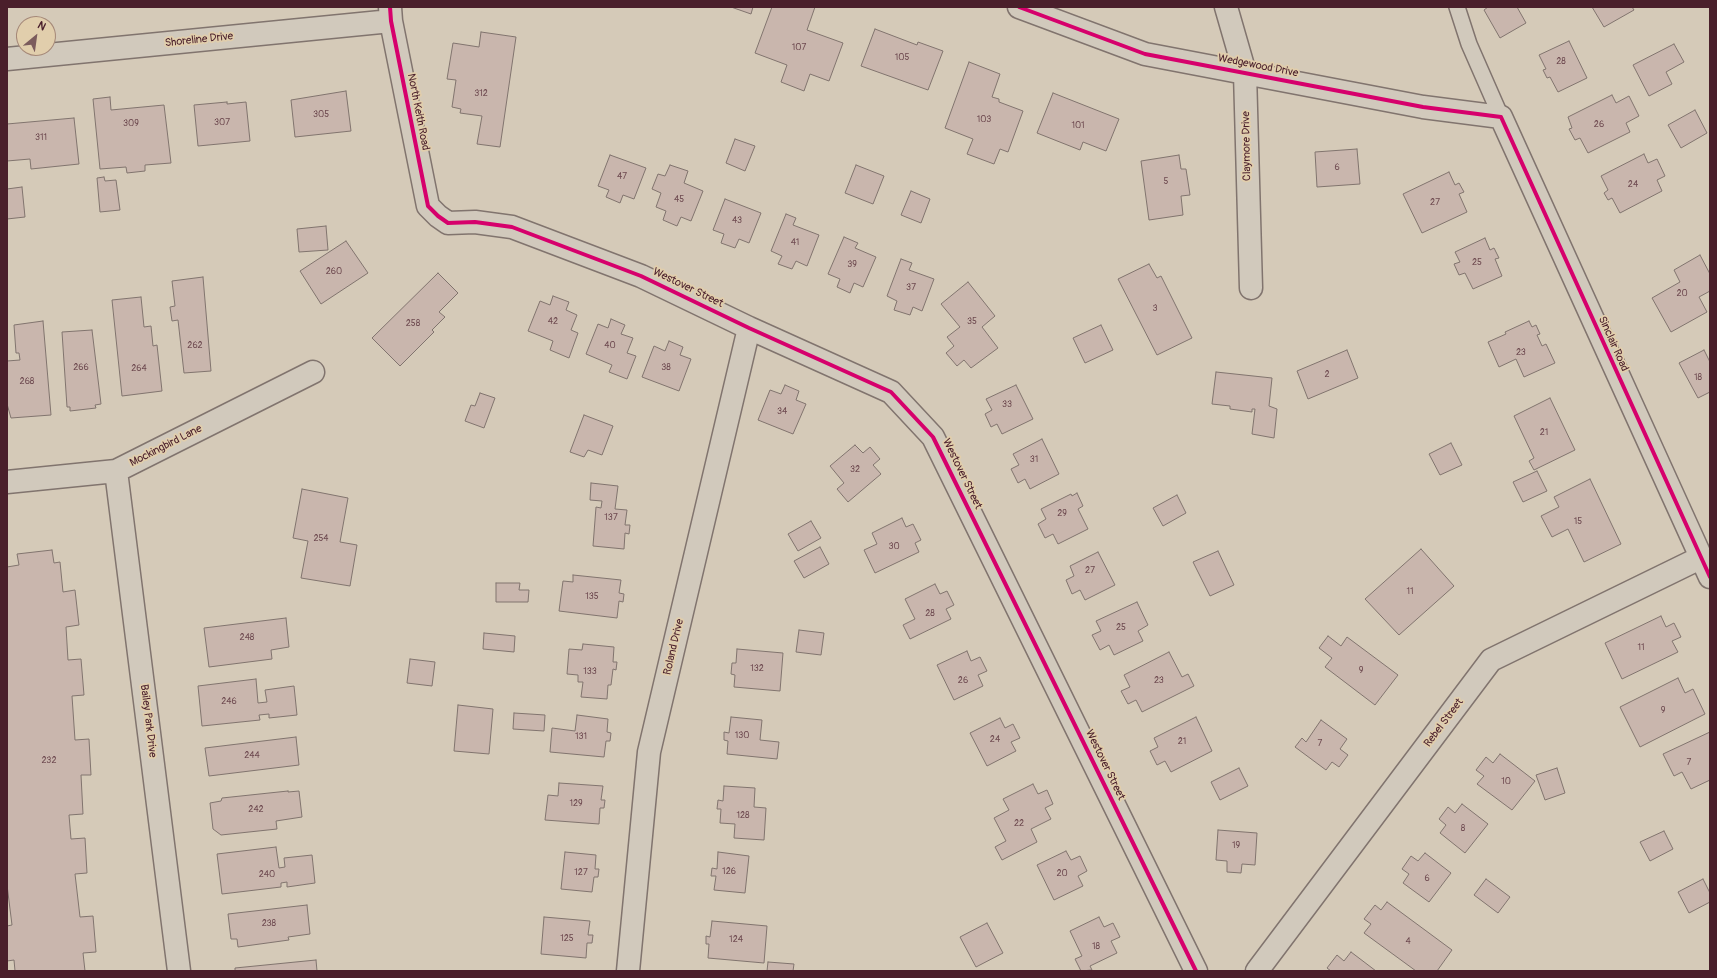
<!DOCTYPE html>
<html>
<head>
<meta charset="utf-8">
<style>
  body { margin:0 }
  #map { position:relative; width:1717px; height:978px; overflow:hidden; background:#d5cab8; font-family:Pangolin,sans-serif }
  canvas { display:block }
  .frame { position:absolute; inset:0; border:8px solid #4a1f2b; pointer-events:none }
  .north { position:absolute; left:16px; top:16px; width:40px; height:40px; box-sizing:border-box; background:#e1ceac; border:1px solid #a58878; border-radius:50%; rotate:29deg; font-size:11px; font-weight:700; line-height:16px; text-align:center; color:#4a1f2b }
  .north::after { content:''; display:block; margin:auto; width:14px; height:18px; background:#7b5b5c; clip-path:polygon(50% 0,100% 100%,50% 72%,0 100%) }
</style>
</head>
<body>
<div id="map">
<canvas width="1717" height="978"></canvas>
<div class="frame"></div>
<div class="north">N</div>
</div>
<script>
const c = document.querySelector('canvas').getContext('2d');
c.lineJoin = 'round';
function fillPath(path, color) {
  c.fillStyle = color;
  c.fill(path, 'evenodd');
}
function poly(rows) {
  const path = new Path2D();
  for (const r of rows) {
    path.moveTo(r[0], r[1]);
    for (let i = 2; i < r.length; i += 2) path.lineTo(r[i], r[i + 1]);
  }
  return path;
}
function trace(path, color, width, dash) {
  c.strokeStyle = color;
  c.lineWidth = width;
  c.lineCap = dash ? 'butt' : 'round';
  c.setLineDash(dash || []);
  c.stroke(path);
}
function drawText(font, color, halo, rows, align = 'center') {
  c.font = font + ' Pangolin,sans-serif';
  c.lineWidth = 3.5;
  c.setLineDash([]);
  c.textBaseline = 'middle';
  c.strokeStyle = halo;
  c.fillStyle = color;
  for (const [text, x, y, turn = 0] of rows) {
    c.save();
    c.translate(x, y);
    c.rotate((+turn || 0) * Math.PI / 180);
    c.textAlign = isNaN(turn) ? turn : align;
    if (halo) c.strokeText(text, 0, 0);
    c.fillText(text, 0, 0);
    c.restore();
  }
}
const building = poly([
  [731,7,753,7,751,14,731,7],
  [772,7,815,7,807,30,843,43,829,81,810,74,804,91,781,82,787,65,755,53,772,7],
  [1488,7,1517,7,1526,23,1500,38,1484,10,1488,7],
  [1592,7,1632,7,1634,10,1604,27,1592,7],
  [875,29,917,45,918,42,943,51,928,90,861,66,875,29],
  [481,32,516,37,500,147,477,144,482,116,460,113,461,109,452,107,456,80,447,79,453,43,479,47,481,32],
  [1569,41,1587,78,1558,92,1550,77,1547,78,1543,70,1546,69,1539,55,1569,41],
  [1674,44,1684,62,1666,72,1672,84,1649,96,1633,65,1674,44],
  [969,62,1000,74,992,97,999,99,999,102,1023,111,1008,152,1000,149,994,164,967,154,973,139,945,128,969,62],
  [346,91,351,131,295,137,291,100,346,91],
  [1053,93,1119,119,1106,151,1083,142,1080,150,1037,133,1053,93],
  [1612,95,1616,103,1629,96,1639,116,1626,123,1630,132,1588,153,1580,138,1575,140,1569,129,1572,128,1568,117,1612,95],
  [110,97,111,110,164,105,171,163,145,165,145,171,127,173,126,167,100,169,93,99,110,97],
  [227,102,227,104,246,102,250,141,198,146,194,105,227,102],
  [1695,110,1707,133,1681,148,1668,125,1695,110],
  [74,118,79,164,31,169,30,159,7,161,7,124,74,118],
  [735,139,755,146,745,171,726,163,735,139],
  [1357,149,1360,184,1317,187,1315,152,1357,149],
  [1644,154,1648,163,1657,159,1665,176,1657,180,1662,191,1620,213,1612,198,1608,200,1604,193,1608,190,1601,176,1644,154],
  [610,155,646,168,634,199,623,195,620,203,606,197,609,190,598,186,610,155],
  [1179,155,1181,169,1186,169,1190,195,1181,196,1183,215,1149,220,1141,161,1179,155],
  [670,165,688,171,684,183,703,191,691,221,681,217,677,226,663,220,666,211,656,207,661,193,652,189,658,174,665,176,670,165],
  [856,165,884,176,873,204,845,193,856,165],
  [1449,172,1455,185,1459,183,1464,192,1459,194,1467,212,1422,233,1403,194,1449,172],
  [104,177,105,181,116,180,120,210,100,212,97,178,104,177],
  [22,187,25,217,7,219,7,189,22,187],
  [911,191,930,199,921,223,901,215,911,191],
  [725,199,761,213,749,243,739,239,735,248,721,243,724,234,713,230,725,199],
  [786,214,796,218,793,225,819,235,807,266,796,261,792,269,778,264,782,256,771,251,786,214],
  [326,226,328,250,299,252,297,229,326,226],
  [844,237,858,243,855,248,876,257,863,287,854,283,850,293,837,287,840,279,828,274,844,237],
  [1485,238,1490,250,1494,248,1499,258,1495,259,1502,276,1473,289,1465,273,1459,275,1454,264,1460,262,1455,252,1485,238],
  [346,241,368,273,321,304,300,271,346,241],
  [1700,255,1710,274,1710,291,1699,297,1707,312,1671,332,1652,298,1680,282,1674,270,1700,255],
  [901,259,912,263,909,270,934,279,922,311,913,307,910,315,894,310,897,301,887,296,901,259],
  [1149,264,1157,278,1161,276,1192,338,1157,355,1118,279,1149,264],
  [438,273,458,293,439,312,445,317,432,330,434,332,400,366,372,338,438,273],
  [203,277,211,371,184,373,178,320,172,321,170,307,175,306,172,281,203,277],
  [968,282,995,316,982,327,998,348,971,368,964,360,957,366,946,353,954,346,947,337,960,327,941,304,968,282],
  [553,296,569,302,566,310,577,315,571,330,578,333,569,358,550,350,553,341,528,331,540,301,550,305,553,296],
  [141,297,144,327,151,326,153,346,157,345,162,391,122,396,112,300,141,297],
  [611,319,625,325,621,334,633,338,627,353,636,356,627,379,609,372,612,365,586,354,598,324,608,328,611,319],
  [43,321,51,415,11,418,7,404,7,361,20,360,19,353,16,353,14,325,43,321],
  [1529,321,1532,327,1536,325,1540,334,1537,335,1542,346,1546,344,1555,363,1524,377,1516,359,1499,367,1488,342,1506,334,1505,332,1529,321],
  [1101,325,1113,350,1085,363,1073,338,1101,325],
  [92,330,101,404,95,405,96,408,70,411,70,407,67,407,62,332,92,330],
  [669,341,683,347,680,355,691,359,679,391,642,377,654,346,665,351,669,341],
  [1347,350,1358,378,1308,399,1297,371,1347,350],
  [1704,350,1710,362,1710,392,1698,398,1679,363,1704,350],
  [1216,372,1272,378,1269,406,1277,409,1274,438,1252,434,1255,409,1252,409,1252,412,1230,409,1230,406,1212,404,1216,372],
  [785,385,799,391,796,400,806,404,793,434,758,420,770,390,781,394,785,385],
  [1016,385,1033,419,1002,434,997,424,991,427,985,414,992,410,986,399,1016,385],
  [480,393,495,398,484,428,465,421,471,405,475,406,480,393],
  [1550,398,1575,450,1534,470,1529,461,1534,458,1514,416,1550,398],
  [584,415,613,426,602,455,588,450,584,457,570,452,584,415],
  [1042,439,1059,474,1030,489,1025,479,1018,483,1011,469,1019,465,1013,454,1042,439],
  [1451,443,1462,465,1440,475,1429,454,1451,443],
  [855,445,863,453,870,447,880,459,873,465,881,474,848,502,837,489,844,483,830,466,855,445],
  [1537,471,1547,491,1523,502,1513,482,1537,471],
  [1590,479,1621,544,1584,562,1568,529,1552,537,1541,516,1559,507,1554,497,1590,479],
  [591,483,618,486,615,509,627,510,625,525,630,525,629,534,625,533,624,549,593,546,596,507,601,508,602,501,590,500,591,483],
  [302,489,348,498,340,542,357,545,350,586,301,578,308,541,293,538,302,489],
  [1077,493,1083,506,1078,509,1088,529,1058,544,1053,534,1045,538,1038,524,1046,519,1041,509,1071,494,1072,496,1077,493],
  [1177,495,1186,513,1163,526,1153,508,1177,495],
  [902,518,906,527,913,524,921,540,915,543,919,552,875,573,864,550,877,544,872,533,902,518],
  [811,521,821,538,798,551,788,534,811,521],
  [820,547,829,564,804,578,794,561,820,547],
  [1421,549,1454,586,1399,635,1365,599,1421,549],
  [52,550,54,563,60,562,63,592,75,590,79,625,66,627,68,660,81,659,84,695,72,696,75,740,89,739,91,775,81,775,83,814,69,815,71,839,85,838,87,873,75,874,80,917,93,916,96,952,83,953,85,971,15,971,14,960,7,961,7,926,12,925,7,885,7,567,19,565,17,554,52,550],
  [1218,551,1234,585,1210,596,1193,562,1218,551],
  [1098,552,1115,585,1085,600,1080,590,1072,594,1066,580,1074,576,1070,566,1098,552],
  [573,575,621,580,619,593,624,594,623,602,619,601,617,618,559,611,563,581,573,582,573,575],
  [496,583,520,583,519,590,529,590,528,602,496,602,496,583],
  [935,584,940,594,947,591,954,605,946,609,951,619,910,639,903,625,915,619,905,599,935,584],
  [1137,602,1148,625,1138,631,1143,641,1114,655,1109,645,1100,650,1092,635,1101,631,1096,621,1137,602],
  [1661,616,1666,627,1674,623,1681,637,1672,641,1678,652,1622,679,1605,643,1661,616],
  [286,618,289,647,271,650,272,659,209,667,204,628,286,618],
  [799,630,824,633,821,655,796,652,799,630],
  [484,633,515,636,514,652,483,649,484,633],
  [1328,636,1341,646,1347,637,1398,675,1375,705,1325,667,1332,658,1319,648,1328,636],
  [583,644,614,647,613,662,617,662,616,670,613,669,611,685,608,685,607,699,581,697,583,682,578,682,578,675,567,674,569,649,582,650,583,644],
  [737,649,783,653,780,691,734,687,735,675,731,674,732,663,736,663,737,649],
  [967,651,971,661,980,657,987,671,978,675,983,686,954,700,937,665,967,651],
  [1169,652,1182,677,1188,674,1194,686,1142,712,1136,700,1128,704,1121,691,1130,687,1124,675,1169,652],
  [410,659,435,662,432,686,407,683,410,659],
  [1678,678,1685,693,1693,689,1705,714,1640,747,1620,707,1678,678],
  [256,679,258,703,267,702,265,690,294,686,297,715,269,718,269,714,259,715,260,720,202,726,198,686,256,679],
  [458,705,493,709,489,754,454,751,458,705],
  [514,713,545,715,544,731,513,729,514,713],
  [577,715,608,719,607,732,611,733,610,741,606,741,604,757,550,752,552,728,575,731,577,715],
  [731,717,762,720,760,740,779,742,777,759,727,754,728,741,724,740,724,732,729,733,731,717],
  [1196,717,1212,751,1171,772,1165,761,1157,765,1150,751,1158,747,1154,738,1196,717],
  [1000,718,1005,728,1013,724,1020,738,1011,742,1016,751,987,766,970,733,1000,718],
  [1321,720,1347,739,1340,749,1348,755,1339,767,1332,762,1326,770,1295,747,1302,738,1306,742,1321,720],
  [1710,732,1710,780,1691,789,1682,772,1674,776,1663,754,1710,732],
  [296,737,299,765,209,776,205,748,296,737],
  [1500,754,1535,781,1512,810,1477,784,1484,776,1476,770,1486,757,1493,763,1500,754],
  [1239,768,1248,786,1220,800,1211,782,1239,768],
  [1557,768,1565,793,1545,800,1536,775,1557,768],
  [559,783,603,786,601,800,605,800,604,808,600,808,599,824,545,820,548,795,558,796,559,783],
  [1033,784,1038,794,1047,790,1053,804,1045,808,1051,819,1031,829,1037,842,1002,860,995,847,1006,841,994,818,1009,810,1003,799,1033,784],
  [724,786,755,788,754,807,766,808,764,840,734,838,735,824,720,823,721,809,717,809,718,800,723,801,724,786],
  [288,791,288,792,299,791,302,817,276,821,277,829,221,835,213,829,210,803,221,801,222,798,288,791],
  [1462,804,1488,824,1465,853,1440,833,1446,825,1439,819,1448,807,1455,813,1462,804],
  [1218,830,1257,833,1255,865,1242,864,1241,873,1227,872,1227,861,1216,860,1218,830],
  [1664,831,1673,849,1650,861,1640,842,1664,831],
  [276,847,279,868,285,867,284,858,312,855,315,883,287,887,287,882,281,883,281,887,222,894,217,854,276,847],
  [1066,851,1071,860,1080,856,1087,871,1078,876,1083,886,1054,900,1037,865,1066,851],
  [565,852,596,855,595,869,599,869,598,877,594,877,592,892,561,889,565,852],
  [718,852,749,856,745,893,714,890,716,876,711,876,712,868,717,869,718,852],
  [1425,853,1451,873,1429,902,1403,883,1409,874,1402,869,1411,856,1418,861,1425,853],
  [1486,879,1510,897,1498,913,1474,895,1486,879],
  [1703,879,1710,893,1710,902,1689,913,1678,892,1703,879],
  [1387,902,1452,950,1437,971,1416,971,1364,933,1371,924,1364,919,1375,905,1381,910,1387,902],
  [307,905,310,934,288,937,289,940,238,947,237,939,231,939,228,914,307,905],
  [544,917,590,921,588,935,593,935,592,943,587,943,586,958,541,954,544,917],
  [1099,917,1104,927,1113,923,1120,937,1111,941,1117,953,1090,966,1092,970,1081,971,1075,959,1082,956,1070,931,1099,917],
  [712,921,767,926,764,963,708,958,709,944,706,944,706,936,710,937,712,921],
  [987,923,1003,953,976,967,960,937,987,923],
  [1351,952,1376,971,1331,971,1327,968,1337,955,1344,961,1351,952],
  [316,960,317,971,235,971,235,968,316,960],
  [768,962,794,964,793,971,767,971,768,962]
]);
fillPath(building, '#c9b6ad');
trace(building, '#81746e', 1);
const lane = poly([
  [1457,7,1469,44,1501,117]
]);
const street = poly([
  [390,7,391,21,428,206,438,216,448,223,475,222,512,227,641,276,749,328,891,392,933,437,1196,971],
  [1019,7,1145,54,1423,107,1501,117,1710,577],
  [1226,7,1245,73,1251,288],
  [7,59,391,21],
  [116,471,179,971],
  [7,482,116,471,313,372],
  [628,971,649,752,749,328],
  [1257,971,1491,660,1700,558]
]);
trace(lane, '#81746e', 18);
trace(street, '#81746e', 25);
trace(lane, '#d1c9bc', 15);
trace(street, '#d1c9bc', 22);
trace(poly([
  [390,7,391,21,428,206,438,216,448,223,475,222,512,227,641,276,749,328,891,392,933,437,1196,971],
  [1019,7,1145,54,1423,107,1501,117,1710,577]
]), '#d6006c', 4);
drawText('9px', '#6f4b51', null, [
  ["107",799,48],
  ["105",902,58],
  ["28",1561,62],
  ["312",481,94],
  ["305",321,115],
  ["103",984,120],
  ["307",222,123],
  ["309",131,124],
  ["26",1599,125],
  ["101",1078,126],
  ["311",41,138],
  ["6",1337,168],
  ["47",622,177],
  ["5",1166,182],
  ["24",1633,185],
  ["45",679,200],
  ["27",1435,203],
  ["43",737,221],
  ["41",795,243],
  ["25",1477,263],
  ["39",852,265],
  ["260",334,272],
  ["37",911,288],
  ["20",1682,294],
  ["3",1155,309],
  ["42",553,322],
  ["35",972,322],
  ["258",413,324],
  ["262",195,346],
  ["40",610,346],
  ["23",1521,353],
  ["266",81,368],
  ["38",666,368],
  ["264",139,369],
  ["2",1327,375],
  ["18",1698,378],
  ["268",27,382],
  ["33",1007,405],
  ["34",782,412],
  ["21",1544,433],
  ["31",1034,460],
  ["32",855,470],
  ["29",1062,514],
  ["137",611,518],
  ["15",1578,522],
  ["254",321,539],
  ["30",894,547],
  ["27",1090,571],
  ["11",1410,592],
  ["135",592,597],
  ["28",930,614],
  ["25",1121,628],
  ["248",247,638],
  ["11",1641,648],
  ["132",757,669],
  ["9",1361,671],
  ["133",590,672],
  ["26",963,681],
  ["23",1159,681],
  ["246",229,702],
  ["9",1663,711],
  ["130",742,736],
  ["131",581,737],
  ["24",995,740],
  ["21",1182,742],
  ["7",1320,744],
  ["244",252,756],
  ["232",49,761],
  ["7",1689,763],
  ["10",1506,782],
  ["129",576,804],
  ["242",256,810],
  ["128",743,816],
  ["22",1019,824],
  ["8",1463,829],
  ["19",1236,846],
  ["126",729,872],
  ["127",581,873],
  ["20",1062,874],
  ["240",267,875],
  ["6",1427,879],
  ["238",269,924],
  ["125",567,939],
  ["124",736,940],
  ["4",1408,942],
  ["18",1096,947]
]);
drawText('11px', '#4a1f2b', '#e1ceac', [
  ["Shoreline Drive",199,40,-6],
  ["Wedgewood Drive",1258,66,11],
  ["North Keith Road",418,112,79],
  ["Claymore Drive",1247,146,-91],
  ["Westover Street",688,288,26],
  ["Sinclair Road",1613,344,66],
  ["Mockingbird Lane",166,446,-27],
  ["Westover Street",962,474,64],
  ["Roland Drive",674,647,-77],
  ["Bailey Park Drive",148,721,83],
  ["Rebel Street",1444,723,-53],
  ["Westover Street",1105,765,64]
]);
</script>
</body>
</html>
